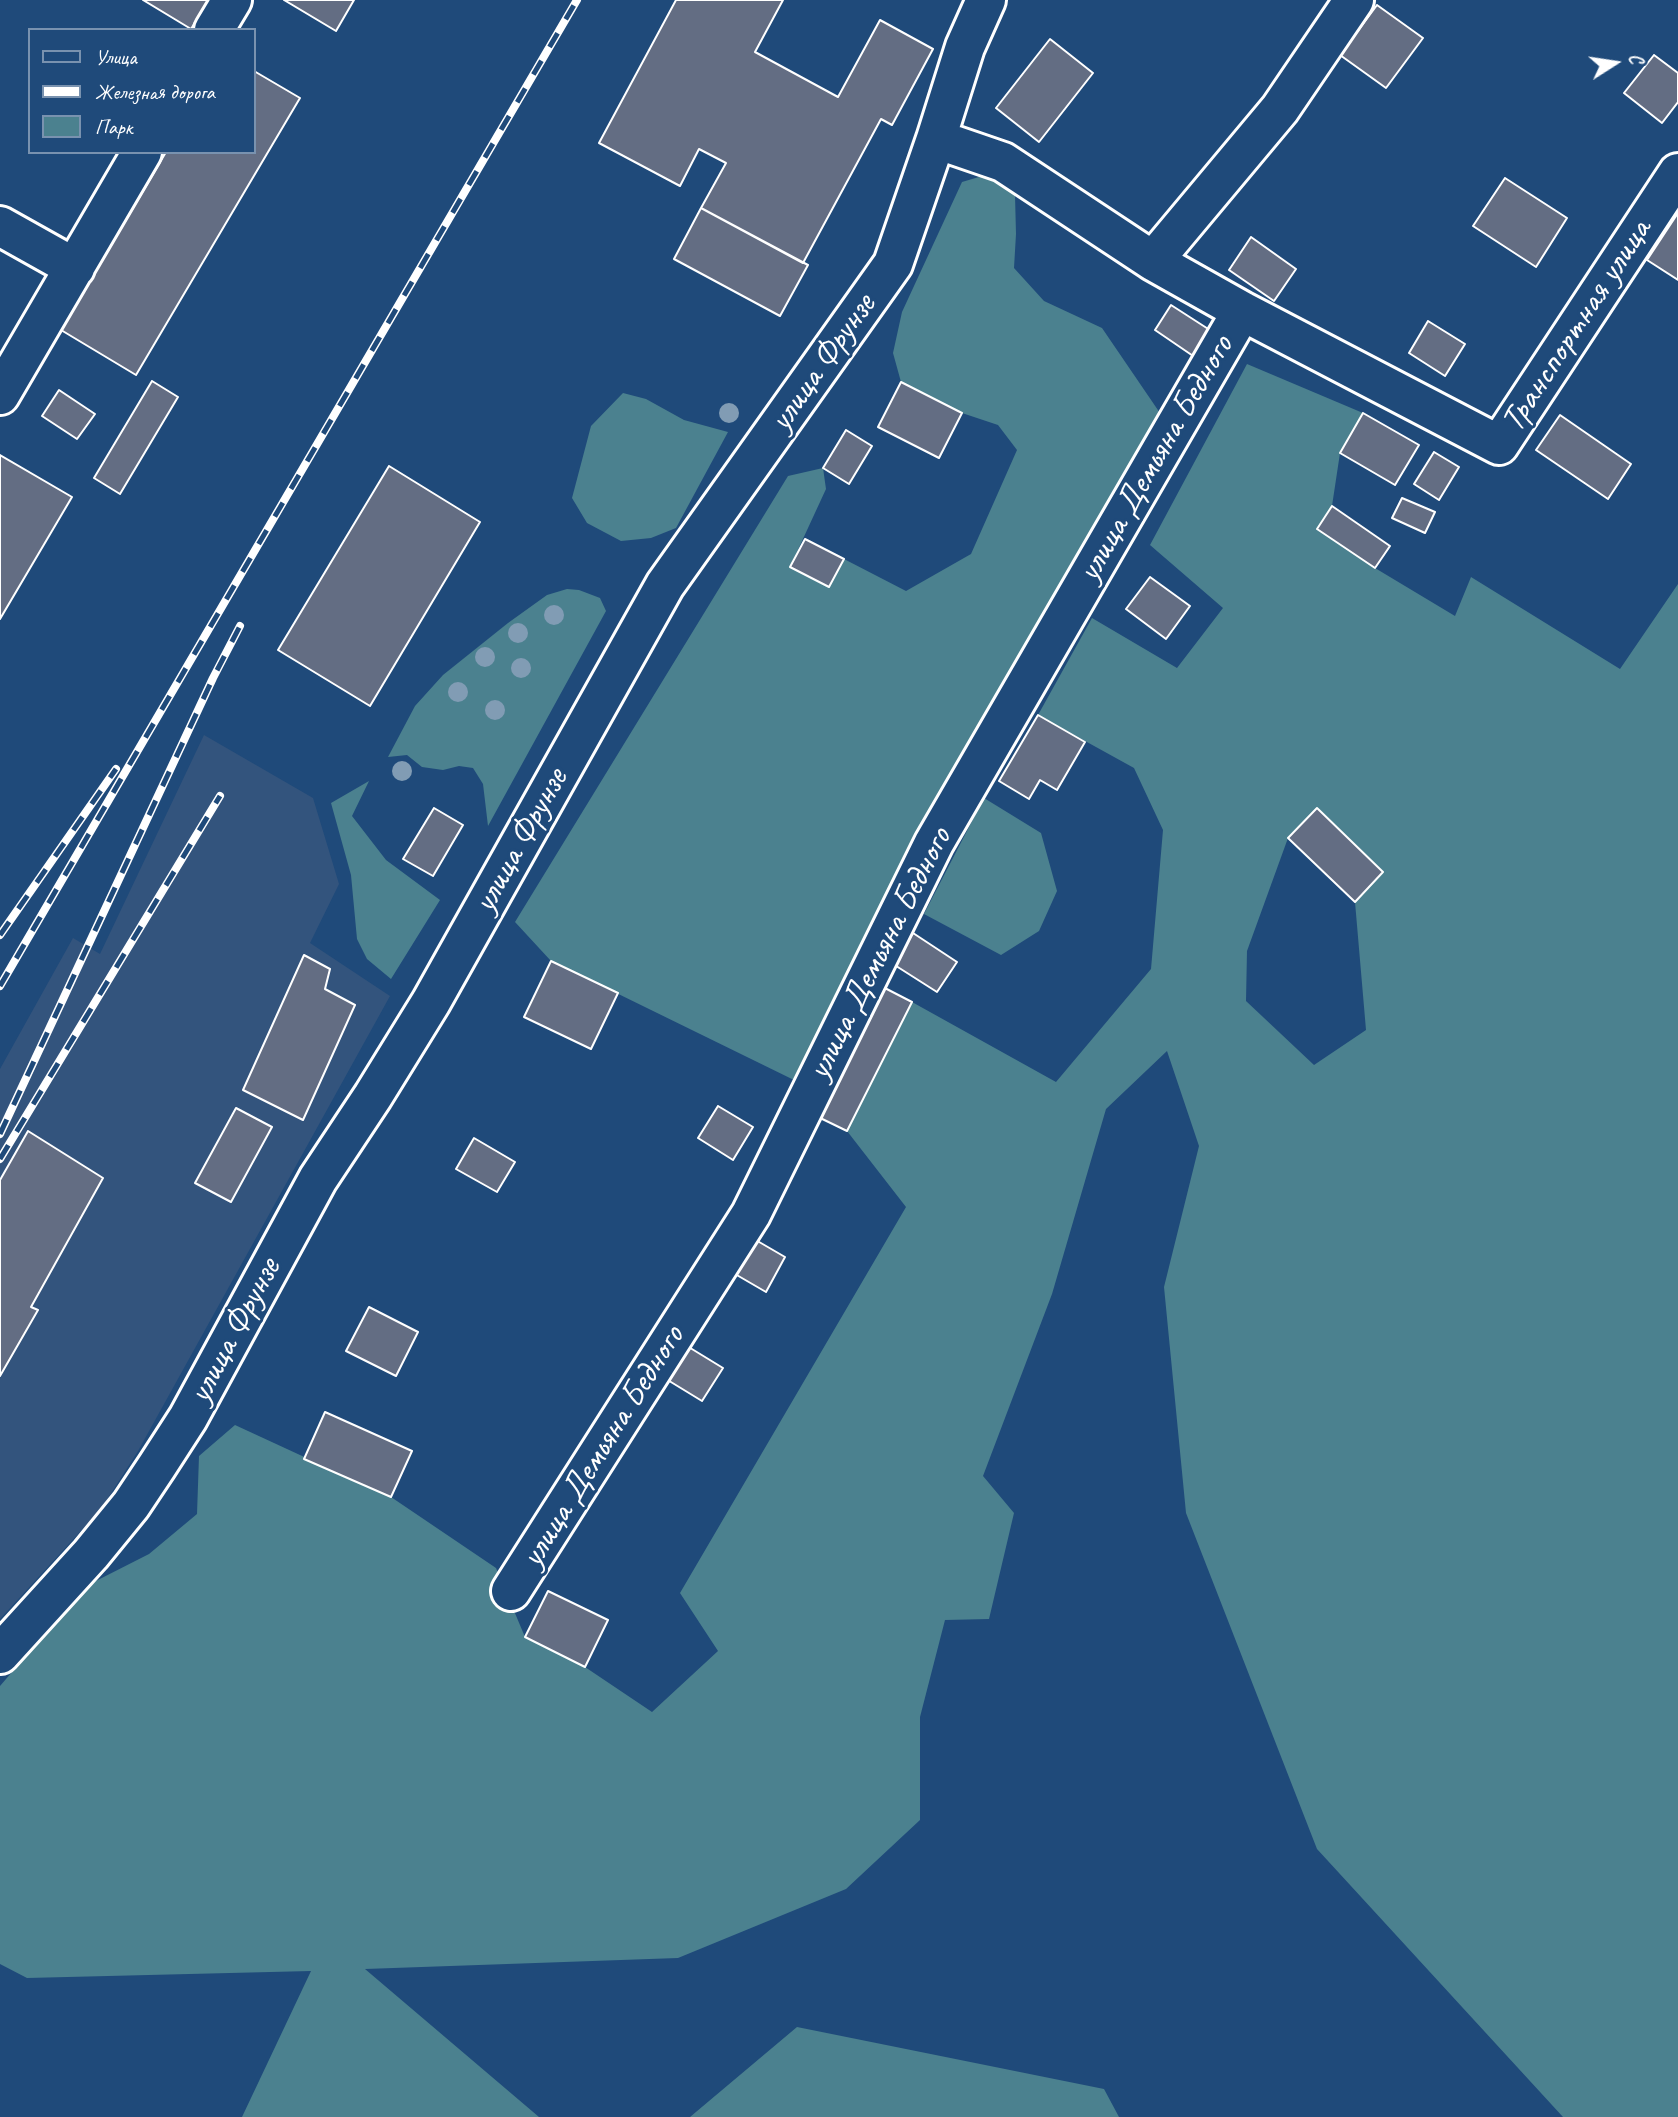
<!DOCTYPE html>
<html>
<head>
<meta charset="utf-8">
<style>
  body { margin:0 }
  #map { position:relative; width:1678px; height:2117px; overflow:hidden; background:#1f4a7a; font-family:Caveat,sans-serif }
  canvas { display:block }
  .legend { position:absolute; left:28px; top:28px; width:228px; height:126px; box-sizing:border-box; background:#1f4a7a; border:2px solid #7992af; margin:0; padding:9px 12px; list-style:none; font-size:21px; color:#fff }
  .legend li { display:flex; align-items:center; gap:14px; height:35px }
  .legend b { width:35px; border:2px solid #7992af }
  .north { position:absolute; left:1580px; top:28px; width:70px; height:70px; -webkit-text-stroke:5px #1f4a7a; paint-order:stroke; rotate:78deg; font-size:19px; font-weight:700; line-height:28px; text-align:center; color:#fff }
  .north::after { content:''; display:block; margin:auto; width:24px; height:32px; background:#fff; clip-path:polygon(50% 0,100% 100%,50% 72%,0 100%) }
</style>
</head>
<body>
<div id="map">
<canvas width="1678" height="2117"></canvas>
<ul class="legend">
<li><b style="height:9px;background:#1f4a7a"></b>Улица</li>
<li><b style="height:9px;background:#fff"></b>Железная дорога</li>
<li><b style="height:19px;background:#4b818f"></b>Парк</li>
</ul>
<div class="north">С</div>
</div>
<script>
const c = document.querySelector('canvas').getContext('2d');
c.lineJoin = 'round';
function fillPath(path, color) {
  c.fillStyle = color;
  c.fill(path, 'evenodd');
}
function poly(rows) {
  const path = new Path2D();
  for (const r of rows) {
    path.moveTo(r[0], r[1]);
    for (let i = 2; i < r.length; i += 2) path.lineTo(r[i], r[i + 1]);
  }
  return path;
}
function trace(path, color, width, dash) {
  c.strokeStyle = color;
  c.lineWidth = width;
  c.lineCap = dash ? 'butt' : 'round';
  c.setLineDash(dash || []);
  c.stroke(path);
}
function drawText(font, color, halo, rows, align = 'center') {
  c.font = font + ' Caveat,sans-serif';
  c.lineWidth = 6;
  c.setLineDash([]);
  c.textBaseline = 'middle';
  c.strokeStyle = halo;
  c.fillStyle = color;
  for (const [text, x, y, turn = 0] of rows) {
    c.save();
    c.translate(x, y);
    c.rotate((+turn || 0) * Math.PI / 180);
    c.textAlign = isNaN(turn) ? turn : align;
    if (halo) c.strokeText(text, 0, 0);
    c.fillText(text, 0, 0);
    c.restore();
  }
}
fillPath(poly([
  [204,735,313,798,339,884,310,943,390,996,138,1451,101,1509,0,1619,0,1069,73,938,100,954]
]), '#33547d');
fillPath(poly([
  [989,174,1015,195,1016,234,1014,268,1044,301,1102,328,1162,416,796,1081,551,961,515,922,788,476,823,468,826,489,790,567,829,587,844,559,906,591,971,554,1017,450,998,425,962,413,901,382,893,353,902,312,962,182],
  [1247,364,1363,413,1340,453,1332,506,1317,529,1375,568,1455,616,1471,577,1620,669,1678,584,1678,2117,1563,2117,1317,1849,1186,1513,1164,1287,1199,1146,1167,1051,1106,1109,1052,1294,983,1476,1014,1513,989,1619,945,1620,920,1717,920,1820,846,1889,678,1958,365,1969,539,2117,242,2117,311,1971,27,1978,0,1964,0,1686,86,1586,149,1554,197,1514,199,1456,235,1425,391,1497,496,1568,525,1637,585,1667,652,1712,718,1651,680,1593,906,1207,847,1131,912,1002,1056,1082,1151,969,1163,830,1134,768,1038,715,1092,618,1177,668,1223,608,1150,545],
  [1317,808,1383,872,1355,902,1366,1030,1314,1065,1246,1001,1247,951,1288,838],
  [623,393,646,399,684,420,728,432,676,528,651,538,621,541,587,523,572,498,591,426],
  [567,589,579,590,600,598,606,611,488,826,483,784,473,768,459,766,443,770,422,767,407,755,388,757,415,706,443,675,508,623,547,595],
  [369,781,352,816,386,860,440,900,391,979,367,959,357,939,351,875,331,803],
  [984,798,1041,833,1057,891,1039,931,1001,955,924,914],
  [797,2027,1104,2089,1119,2117,690,2117]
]), '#4b818f');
const building = poly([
  [143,0,209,0,191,29,143,0],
  [284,0,354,0,336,31,284,0],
  [676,0,783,0,755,52,838,97,880,20,933,49,892,125,881,119,803,263,701,208,726,163,699,149,680,186,599,143,676,0],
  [1377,5,1423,38,1386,88,1340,55,1377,5],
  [1050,39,1093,73,1039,142,996,108,1050,39],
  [1654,55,1678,73,1678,102,1662,123,1624,93,1654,55],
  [254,71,300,98,136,375,61,330,166,152,254,152,254,71],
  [1505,178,1567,218,1536,267,1473,226,1505,178],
  [701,208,808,265,780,316,674,259,701,208],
  [1678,213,1678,280,1647,260,1678,213],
  [1251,237,1296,269,1274,301,1229,270,1251,237],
  [1171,305,1216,334,1199,360,1155,330,1171,305],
  [1428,321,1465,344,1445,376,1409,353,1428,321],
  [152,381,178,397,120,494,94,478,152,381],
  [901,382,962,413,939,458,878,427,901,382],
  [59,390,95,414,77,439,42,416,59,390],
  [1363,413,1419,445,1395,485,1340,453,1363,413],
  [1560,415,1631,464,1608,499,1536,450,1560,415],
  [846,430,872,446,849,484,823,468,846,430],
  [1434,452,1459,467,1439,500,1414,484,1434,452],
  [0,455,72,497,0,619,0,455],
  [389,466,480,522,370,706,278,650,389,466],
  [1402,498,1435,512,1425,533,1392,518,1402,498],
  [1332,506,1390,546,1375,568,1317,529,1332,506],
  [805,539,844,559,829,587,790,567,805,539],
  [1150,577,1190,606,1166,639,1126,609,1150,577],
  [1038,715,1085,742,1057,790,1040,780,1029,799,999,781,1038,715],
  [434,808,463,825,433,876,403,859,434,808],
  [1317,808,1383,872,1355,902,1288,838,1317,808],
  [913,933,957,962,937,992,893,964,913,933],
  [304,955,330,969,325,989,355,1005,303,1120,243,1090,304,955],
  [551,961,618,993,591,1049,524,1017,551,961],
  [877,984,912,1002,847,1131,812,1114,877,984],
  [718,1106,753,1127,733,1160,698,1138,718,1106],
  [236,1108,272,1127,231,1202,195,1183,236,1108],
  [28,1131,103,1178,31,1307,38,1310,0,1376,0,1180,28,1131],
  [474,1138,515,1162,497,1192,456,1169,474,1138],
  [754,1239,785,1257,766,1292,735,1274,754,1239],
  [369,1307,418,1332,396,1376,346,1351,369,1307],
  [687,1346,723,1368,702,1401,666,1379,687,1346],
  [325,1412,412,1451,391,1497,304,1459,325,1412],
  [548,1591,608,1620,585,1667,525,1637,548,1591]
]);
fillPath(building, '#636d83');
trace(building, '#fff', 2);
const minor = poly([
  [214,30,232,0],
  [936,139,1003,162,1153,261,1242,311,1499,445,1678,173],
  [0,226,75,268],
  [1153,261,1280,109,1354,0],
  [0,395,142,152],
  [511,1591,751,1214,934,843,1242,311],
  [0,1654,91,1554,131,1505,157,1466,188,1418,318,1179,373,1096,431,1002,665,585,893,264,936,139,965,47,986,0]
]);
trace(minor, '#fff', 44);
trace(minor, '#1f4a7a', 38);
const rail = poly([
  [0,935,116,769],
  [0,986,577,0],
  [0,1134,213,678,240,626],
  [0,1159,220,796]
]);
trace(rail, '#fff', 8);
trace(rail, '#1f4a7a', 5, [16]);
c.fillStyle = '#819cb4';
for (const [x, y] of [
  [729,413],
  [554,615],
  [518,633],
  [485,657],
  [521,668],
  [458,692],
  [495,710],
  [402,771]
]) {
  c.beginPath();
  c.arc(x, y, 10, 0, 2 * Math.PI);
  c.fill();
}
drawText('35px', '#fff', '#1f4a7a', [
  ["Транспортная улица",1577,326,-57],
  ["улица Фрунзе",823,363,-55],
  ["улица Демьяна Бедного",1156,459,-60],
  ["улица Фрунзе",521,841,-61],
  ["улица Демьяна Бедного",880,954,-63],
  ["улица Фрунзе",235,1331,-62],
  ["улица Демьяна Бедного",603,1447,-58]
]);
</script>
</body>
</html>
